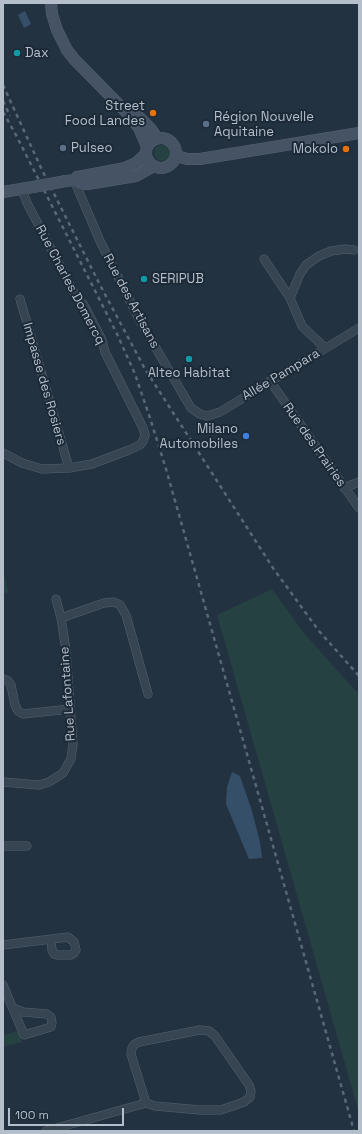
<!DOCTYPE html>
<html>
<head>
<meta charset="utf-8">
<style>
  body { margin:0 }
  #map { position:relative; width:362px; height:1134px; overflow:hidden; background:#233241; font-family:"Space Grotesk",sans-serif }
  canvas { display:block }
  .frame { position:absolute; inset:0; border:4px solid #b4bfcb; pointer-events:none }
  .scale { position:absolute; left:8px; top:1108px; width:116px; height:18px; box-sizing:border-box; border:2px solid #b4bfcb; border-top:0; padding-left:5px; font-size:12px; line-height:14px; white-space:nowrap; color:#b4bfcb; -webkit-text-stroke:3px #1c2936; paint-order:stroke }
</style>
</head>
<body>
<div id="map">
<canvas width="362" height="1134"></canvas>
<div class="frame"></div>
<div class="scale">100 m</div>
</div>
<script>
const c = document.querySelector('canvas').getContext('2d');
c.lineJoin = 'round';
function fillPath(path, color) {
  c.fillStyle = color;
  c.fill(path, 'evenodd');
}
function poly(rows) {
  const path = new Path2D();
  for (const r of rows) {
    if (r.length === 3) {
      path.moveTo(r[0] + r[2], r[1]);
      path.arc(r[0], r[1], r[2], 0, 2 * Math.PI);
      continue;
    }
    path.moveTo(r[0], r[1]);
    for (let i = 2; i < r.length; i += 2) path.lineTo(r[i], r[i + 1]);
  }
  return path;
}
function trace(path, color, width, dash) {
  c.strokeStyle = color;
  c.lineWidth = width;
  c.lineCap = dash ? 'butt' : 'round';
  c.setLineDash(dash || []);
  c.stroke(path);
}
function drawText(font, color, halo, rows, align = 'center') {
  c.font = font + ' "Space Grotesk",sans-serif';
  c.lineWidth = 4;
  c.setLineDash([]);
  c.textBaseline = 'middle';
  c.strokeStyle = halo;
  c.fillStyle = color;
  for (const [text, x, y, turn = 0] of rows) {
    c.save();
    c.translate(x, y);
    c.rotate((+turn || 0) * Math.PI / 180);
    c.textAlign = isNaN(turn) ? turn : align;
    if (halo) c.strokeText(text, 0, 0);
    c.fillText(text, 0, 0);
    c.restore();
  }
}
fillPath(poly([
  [162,153,8],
  [3,569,8,592,3,594],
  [272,589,304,633,344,678,359,694,359,1113,217,615],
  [18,1031,22,1042,3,1047,3,1035]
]), '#254142');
fillPath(poly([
  [25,11,31,24,24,28,18,15],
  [232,772,240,776,252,811,260,842,262,858,249,859,226,804,227,787]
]), '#354f69');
const street = poly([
  [74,180,100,241,140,321,191,408,200,414,207,416,220,412,359,328],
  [264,259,290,298,302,326,325,348],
  [290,298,300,274,306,265,319,256,331,251,345,249,354,250],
  [20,299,69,468],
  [270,381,359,508],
  [3,453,22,463,42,469,69,468,92,464,129,450,140,445,143,441,145,435,143,428,105,352,102,340,84,305,78,300,27,203,22,189],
  [344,488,359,482],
  [61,618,104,603,114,602,120,605,126,615,148,694],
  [4,679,8,681,11,685,15,705,18,711,23,714,70,709],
  [3,782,39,785,49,782,63,773,71,759,73,744,66,650,61,618,56,599],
  [3,846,27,846],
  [3,945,68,937,74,942,76,950,74,953,71,955,57,955,54,954,52,950,51,940],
  [3,985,24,1035,51,1027,52,1023,51,1017,47,1014,23,1012,13,1008],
  [46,1131,146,1103,155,1106,200,1110,221,1110,244,1102,250,1097,251,1091,249,1085,215,1036,209,1031,200,1030,139,1042,135,1044,132,1048,131,1054,146,1103]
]);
const secondary = poly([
  [51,3,52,14,57,30,67,50,74,59,129,115,139,128,147,147],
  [134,112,151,129,157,138],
  [161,153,15],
  [177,156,187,159,200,159,359,133],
  [74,180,81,184,88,184,136,176,154,166],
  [66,181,74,180,77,177,83,176,125,168,136,163,146,154],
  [3,192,33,187]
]);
trace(street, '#55626e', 9);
trace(secondary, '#55626e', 12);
trace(street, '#374451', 8);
trace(secondary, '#455364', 11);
trace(poly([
  [3,85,42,170,100,285,145,369,273,568,319,631,359,676],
  [3,101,10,116],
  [3,112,16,135,117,334,135,374,150,418,166,469,354,1131]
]), '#596878', 2.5, [4, 4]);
const secondaryBridge = poly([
  [33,187,66,181]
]);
trace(secondaryBridge, '#55626e', 12, []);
trace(secondaryBridge, '#455364', 11);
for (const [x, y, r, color] of [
  [17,53,4,"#0f9aa8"],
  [153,113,4,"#e8710a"],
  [206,124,4,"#5c6f8a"],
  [63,148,4,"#5c6f8a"],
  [346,149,4,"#e8710a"],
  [144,279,4,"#0f9aa8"],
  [189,359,4,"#0f9aa8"],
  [246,436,4,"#3f7fe0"]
]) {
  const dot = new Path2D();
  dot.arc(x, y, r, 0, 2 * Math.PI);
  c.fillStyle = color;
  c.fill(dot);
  trace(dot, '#1c2936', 1.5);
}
drawText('13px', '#b4bfcb', '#1c2936', [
  ["Dax",25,53],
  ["Street",145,106,"right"],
  ["Food Landes",145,121,"right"],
  ["Région Nouvelle",214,117],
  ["Aquitaine",214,132],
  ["Pulseo",71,148],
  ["Mokolo",338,149,"right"],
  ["SERIPUB",152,279],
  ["Alteo Habitat",189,373,"center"],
  ["Milano",238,429,"right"],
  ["Automobiles",238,444,"right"]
], 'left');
drawText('13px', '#b4bfcb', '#1c2936', [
  ["Rue Charles Domercq",70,285,62],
  ["Rue des Artisans",131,301,62],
  ["Allée Pampara",281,375,-31],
  ["Impasse des Rosiers",44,384,74],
  ["Rue des Prairies",314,445,55],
  ["Rue Lafontaine",68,694,-94]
]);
</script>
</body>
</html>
